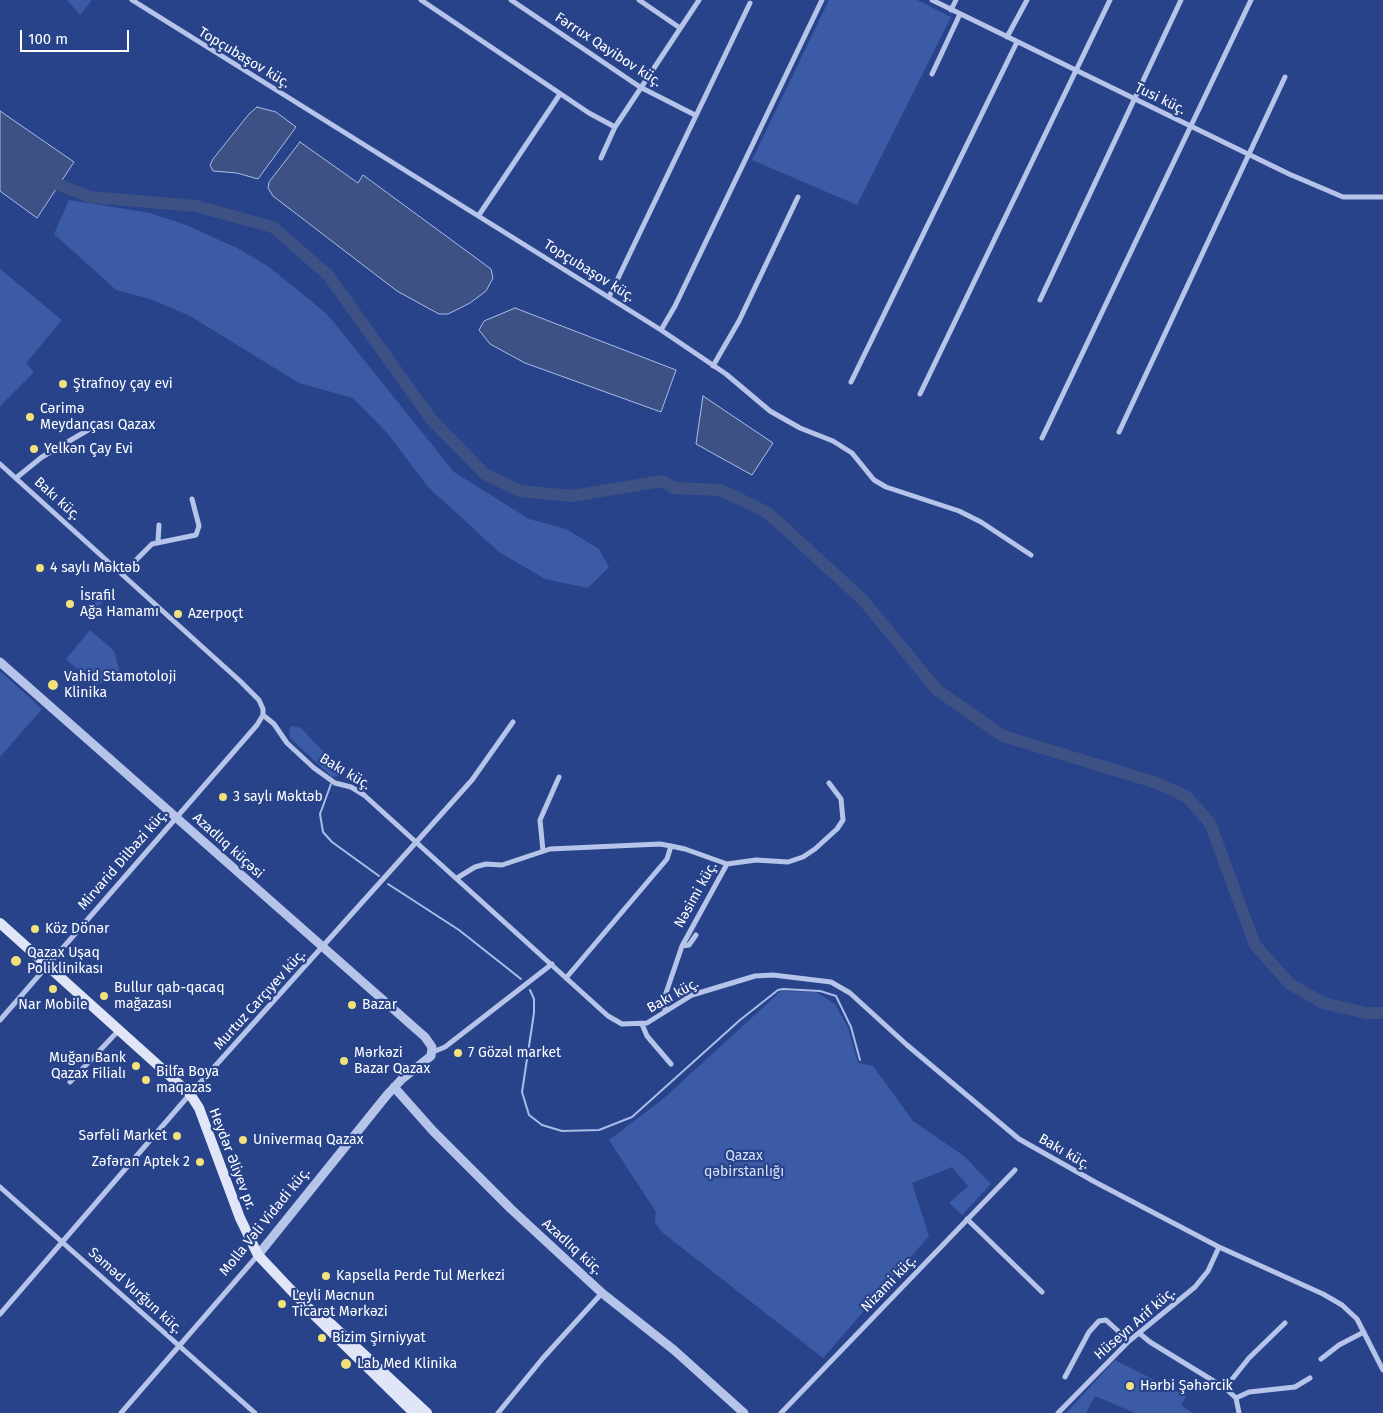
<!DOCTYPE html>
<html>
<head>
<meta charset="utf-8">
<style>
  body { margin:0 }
  #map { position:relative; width:1383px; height:1413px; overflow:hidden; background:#28438a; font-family:"Fira Sans",sans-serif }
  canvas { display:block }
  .scale { position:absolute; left:20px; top:30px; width:109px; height:22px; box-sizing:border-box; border:2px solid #fff; border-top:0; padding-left:6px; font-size:15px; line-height:18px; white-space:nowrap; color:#fff; -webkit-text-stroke:4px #28438a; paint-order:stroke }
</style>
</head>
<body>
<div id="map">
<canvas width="1383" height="1413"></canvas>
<div class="scale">100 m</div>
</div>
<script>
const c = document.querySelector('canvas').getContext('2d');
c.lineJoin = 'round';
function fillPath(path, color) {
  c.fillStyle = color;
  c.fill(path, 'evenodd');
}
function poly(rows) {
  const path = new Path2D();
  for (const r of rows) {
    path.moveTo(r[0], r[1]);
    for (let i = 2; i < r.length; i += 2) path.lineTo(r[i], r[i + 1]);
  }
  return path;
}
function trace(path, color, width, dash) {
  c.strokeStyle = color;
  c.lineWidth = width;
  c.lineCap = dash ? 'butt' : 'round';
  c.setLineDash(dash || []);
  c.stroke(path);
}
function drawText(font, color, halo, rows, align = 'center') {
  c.font = font + ' "Fira Sans",sans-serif';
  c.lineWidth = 4.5;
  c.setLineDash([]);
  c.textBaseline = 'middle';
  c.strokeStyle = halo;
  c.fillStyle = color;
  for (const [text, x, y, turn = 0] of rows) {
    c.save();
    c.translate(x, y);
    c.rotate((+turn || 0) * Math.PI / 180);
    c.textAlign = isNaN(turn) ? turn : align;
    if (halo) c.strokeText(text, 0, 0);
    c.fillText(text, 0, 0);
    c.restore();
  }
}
fillPath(poly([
  [67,0,92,0,80,15],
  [829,0,917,0,951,17,857,205,752,160],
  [69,200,150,213,186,225,237,248,269,267,327,314,454,472,529,519,566,529,599,549,609,567,588,588,545,579,499,552,428,487,388,434,353,398,299,383,190,316,150,299,116,290,54,234],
  [0,269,62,320,26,363,34,372,0,406],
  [105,591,109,594,88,619,84,615],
  [90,630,114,651,121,676,95,685,66,659],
  [1,672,42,709,0,757,0,673],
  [291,726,301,728,336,765,339,769,339,776,332,777,290,738,289,730],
  [781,991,816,992,835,1004,848,1028,858,1063,873,1066,913,1121,964,1156,991,1184,962,1215,949,1203,968,1186,952,1167,912,1183,929,1236,823,1358,663,1233,655,1223,656,1212,609,1140,663,1099],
  [1115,1360,1186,1396,1181,1405,1193,1413,1135,1413,1095,1396,1086,1413,1066,1413]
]), '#3c5ba6');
const water = poly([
  [257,107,276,112,296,127,258,179,237,173,213,171,210,165,213,159,249,114,257,107],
  [0,111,74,162,37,218,0,191,0,111],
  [300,142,358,183,363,175,491,269,493,278,486,291,470,303,448,314,439,314,397,291,273,196,268,188,269,182,300,142],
  [515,308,676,370,661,412,525,363,490,344,479,330,484,321,515,308],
  [703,396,773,443,752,475,696,444,703,396]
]);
fillPath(water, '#3d5185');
trace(water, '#aabdea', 1);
trace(poly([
  [331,784,320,814,323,832,332,842,379,876],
  [388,884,459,930,521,979],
  [530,990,534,999,534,1013,522,1092,529,1115,542,1125,562,1131,599,1130,632,1117,740,1020,778,990,783,989,820,991,836,996,851,1027,860,1060]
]), '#aabdea', 2);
trace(poly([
  [44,179,90,197,196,206,273,227,328,275,431,419,485,474,520,491,572,496,662,481,674,488,721,490,768,513,863,600,937,690,1003,736,1157,783,1187,797,1210,823,1255,945,1290,984,1323,1003,1366,1013,1383,1013]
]), '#3d5185', 12);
trace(poly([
  [132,0,661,330,726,374,770,411,800,428,833,441,852,453,874,480,886,487,959,511,981,522,1031,555],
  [421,0,589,113,615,127],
  [511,0,640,87,695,115],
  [639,0,680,28],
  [932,0,1289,174,1343,197,1383,197],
  [951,10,956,0],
  [1007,37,1027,0],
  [932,74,960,14],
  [601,158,615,127,699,0],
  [479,215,560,94],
  [609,297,750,3],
  [1040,300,1181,0],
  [661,330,675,306,822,0],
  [713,366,739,321,798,197],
  [851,382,1017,42],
  [920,394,1110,0],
  [1119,432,1285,77],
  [1042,438,1251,0],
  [0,464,240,681,259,700,263,709,263,715,257,725,0,1020],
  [16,478,42,457,100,423],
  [158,541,159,525],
  [123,573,152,544,196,535,199,526,192,499],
  [263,715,274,724,287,743,314,768,335,783,351,787,364,795,608,1016,622,1024,647,1023,692,995,755,976,773,975,831,982,850,993,907,1045,1019,1139,1095,1182,1219,1247,1323,1294,1342,1305,1357,1319,1383,1370],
  [543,851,540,820,559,777],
  [727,864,756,860,788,862,803,857,815,849,837,829,843,820,841,799,829,783],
  [457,878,475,867,486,864,502,865,550,849,660,844,671,846],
  [682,946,689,945,696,935],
  [566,978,667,859,671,846,685,849,727,864,682,946,665,996,665,1011],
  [642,1024,647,1036,671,1064],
  [433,1052,445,1047,552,964],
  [70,1082,119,1030],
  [0,1187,255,1413],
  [967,1219,1042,1292],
  [0,1314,190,1094,472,780,513,722],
  [1139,1333,1150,1342,1225,1388,1236,1398,1239,1413],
  [1321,1359,1339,1345,1364,1332],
  [1065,1377,1089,1332,1099,1321,1106,1320,1129,1341],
  [1225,1388,1249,1358,1285,1323],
  [1236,1398,1249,1392,1295,1387,1310,1378],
  [121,1413,258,1255],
  [498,1413,543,1358,602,1293],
  [781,1413,1015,1170],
  [1058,1413,1129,1341,1195,1287,1208,1271,1219,1247]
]), '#b6c4e9', 5);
trace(poly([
  [0,662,425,1037,432,1047,431,1056,402,1079,387,1095,258,1255],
  [394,1087,433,1131,511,1209,602,1293,674,1350,744,1413]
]), '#b6c4e9', 9);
trace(poly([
  [0,923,190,1094,199,1108,240,1218,258,1255,306,1306,330,1323,427,1413],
  [315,1316,414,1413]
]), '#e0e6f8', 10);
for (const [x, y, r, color] of [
  [63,384,5,"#f1e27c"],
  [30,417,5,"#f1e27c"],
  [34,449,5,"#f1e27c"],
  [40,568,5,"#f1e27c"],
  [70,604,5,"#f1e27c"],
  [178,614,5,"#f1e27c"],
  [53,685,6,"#f1e27c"],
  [223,797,5,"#f1e27c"],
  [35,929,5,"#f1e27c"],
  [16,961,6,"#f1e27c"],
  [53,989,5,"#f1e27c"],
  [104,996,5,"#f1e27c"],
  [352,1005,5,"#f1e27c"],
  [458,1053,5,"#f1e27c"],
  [344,1061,5,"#f1e27c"],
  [136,1066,5,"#f1e27c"],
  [146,1080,5,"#f1e27c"],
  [177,1136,5,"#f1e27c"],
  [243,1140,5,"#f1e27c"],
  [200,1162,5,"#f1e27c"],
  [326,1276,5,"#f1e27c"],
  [282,1304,5,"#f1e27c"],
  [322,1338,5,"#f1e27c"],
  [346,1364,6,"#f1e27c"],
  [1130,1386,5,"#f1e27c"]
]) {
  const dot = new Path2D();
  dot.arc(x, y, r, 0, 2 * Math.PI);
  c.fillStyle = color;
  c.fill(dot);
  trace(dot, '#28438a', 2);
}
drawText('14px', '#fff', '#28438a', [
  ["Fərrux Qayibov küç.",608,50,33],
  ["Topçubaşov küç.",244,58,31],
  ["Tusi küç.",1160,99,26],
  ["Topçubaşov küç.",589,271,32],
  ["Bakı küç.",57,499,42],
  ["Bakı küç.",345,772,31],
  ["Azadlıq küçəsi",228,846,42],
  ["Mirvarid Dilbazi küç.",123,860,-49],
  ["Nəsimi küç.",696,895,-61],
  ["Bakı küç.",673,996,-29],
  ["Murtuz Carçıyev küç.",260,1000,-48],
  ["Bakı küç.",1064,1152,30],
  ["Heydər Əliyev pr.",232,1159,69],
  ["Molla Vəli Vidadi küç.",265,1222,-51],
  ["Azadlıq küç.",572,1247,42],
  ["Nizami küç.",889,1284,-46],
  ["Səməd Vurğun küç.",135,1291,42],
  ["Hüseyn Arif küç.",1135,1324,-41]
]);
drawText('14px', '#fff', '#28438a', [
  ["Ştrafnoy çay evi",73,384],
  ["Cərimə",40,409],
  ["Meydançası Qazax",40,425],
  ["Yelkən Çay Evi",44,449],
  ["4 saylı Məktəb",50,568],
  ["İsrafil",80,596],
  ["Ağa Hamamı",80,612],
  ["Azerpoçt",188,614],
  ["Vahid Stamotoloji",64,677],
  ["Klinika",64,693],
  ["3 saylı Məktəb",233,797],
  ["Köz Dönər",45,929],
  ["Qazax Uşaq",27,953],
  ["Poliklinikası",27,969],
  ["Bullur qab-qacaq",114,988],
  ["mağazası",114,1004],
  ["Nar Mobile",53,1005,"center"],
  ["Bazar",362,1005],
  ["Mərkəzi",354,1053],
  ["Bazar Qazax",354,1069],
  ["7 Gözəl market",468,1053],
  ["Muğan Bank",126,1058,"right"],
  ["Qazax Filialı",126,1074,"right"],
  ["Bilfa Boya",156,1072],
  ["maqazas",156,1088],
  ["Sərfəli Market",167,1136,"right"],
  ["Univermaq Qazax",253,1140],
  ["Zəfəran Aptek 2",190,1162,"right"],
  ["Kapsella Perde Tul Merkezi",336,1276],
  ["Leyli Məcnun",292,1296],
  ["Ticarət Mərkəzi",292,1312],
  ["Bizim Şirniyyat",332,1338],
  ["Lab Med Klinika",357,1364],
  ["Hərbi Şəhərcik",1140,1386]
], 'left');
drawText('14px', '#dae2f7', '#28438a', [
  ["Qazax",744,1156],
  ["qəbirstanlığı",744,1172]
]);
</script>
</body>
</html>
